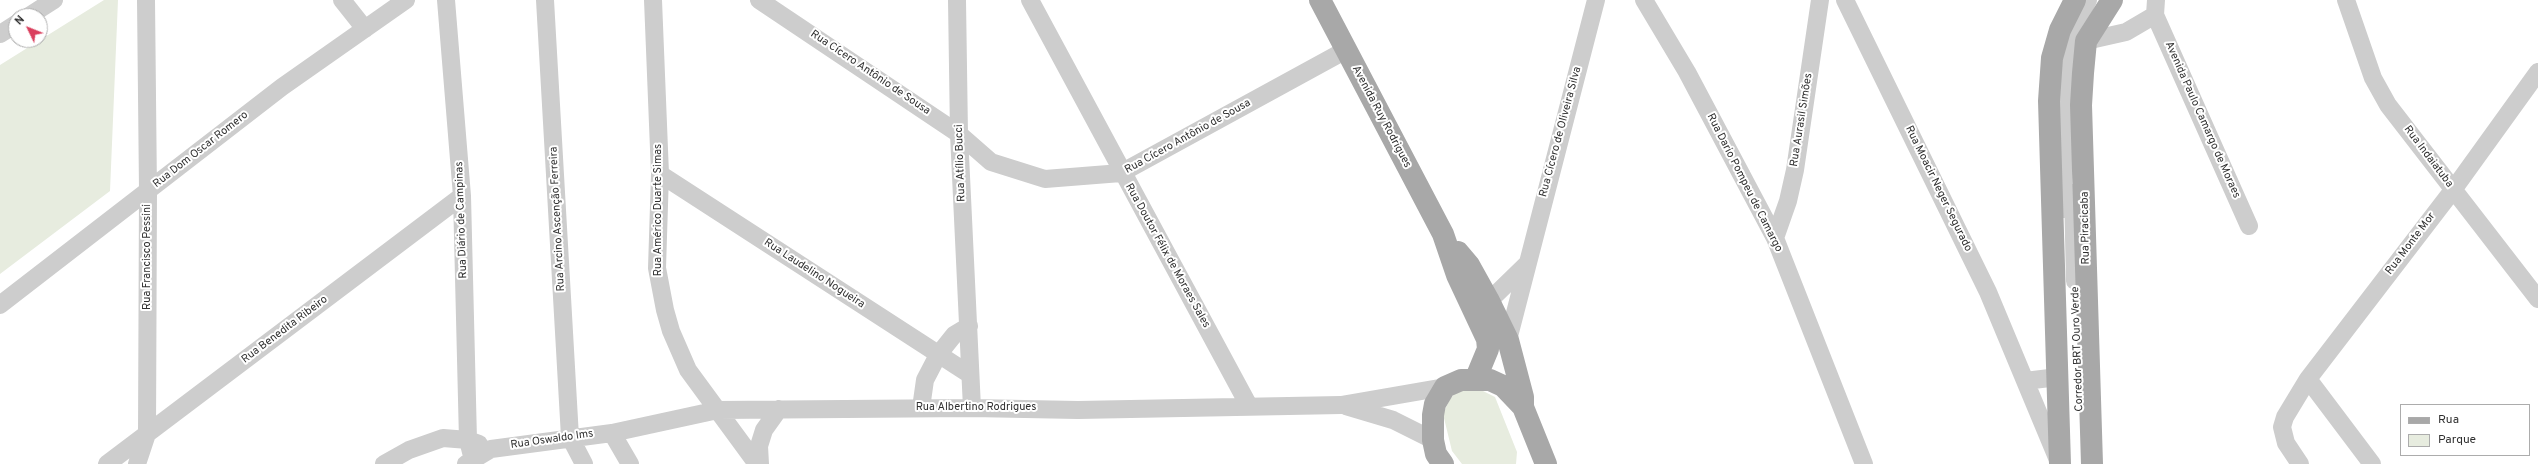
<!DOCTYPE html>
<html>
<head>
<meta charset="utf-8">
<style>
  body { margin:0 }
  #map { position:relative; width:2538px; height:464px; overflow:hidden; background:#fff; font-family:Overpass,sans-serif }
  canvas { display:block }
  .legend { position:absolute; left:2400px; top:404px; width:130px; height:52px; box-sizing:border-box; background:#fff; border:1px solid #acacac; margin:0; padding:5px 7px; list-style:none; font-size:12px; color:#303030 }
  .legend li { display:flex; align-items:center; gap:8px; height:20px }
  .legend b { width:20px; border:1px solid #acacac }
  .north { position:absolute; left:8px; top:8px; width:40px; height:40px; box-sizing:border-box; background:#fff; border:1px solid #acacac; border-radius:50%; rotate:313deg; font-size:11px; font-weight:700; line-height:16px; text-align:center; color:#303030 }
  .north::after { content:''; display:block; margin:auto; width:14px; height:18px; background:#da3f5d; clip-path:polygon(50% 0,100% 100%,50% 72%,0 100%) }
</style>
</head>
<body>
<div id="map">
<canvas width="2538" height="464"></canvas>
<ul class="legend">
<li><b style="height:5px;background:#a8a8a8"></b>Rua</li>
<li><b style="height:11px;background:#e7ecdf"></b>Parque</li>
</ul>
<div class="north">N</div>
</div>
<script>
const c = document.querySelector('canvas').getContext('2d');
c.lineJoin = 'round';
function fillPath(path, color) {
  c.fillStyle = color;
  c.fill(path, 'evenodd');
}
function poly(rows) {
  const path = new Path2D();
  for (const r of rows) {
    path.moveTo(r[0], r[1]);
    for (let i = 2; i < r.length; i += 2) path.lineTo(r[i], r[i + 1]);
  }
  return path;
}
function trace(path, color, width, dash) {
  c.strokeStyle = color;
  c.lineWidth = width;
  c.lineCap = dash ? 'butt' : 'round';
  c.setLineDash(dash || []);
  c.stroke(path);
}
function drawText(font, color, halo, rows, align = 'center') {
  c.font = font + ' Overpass,sans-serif';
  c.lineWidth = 4;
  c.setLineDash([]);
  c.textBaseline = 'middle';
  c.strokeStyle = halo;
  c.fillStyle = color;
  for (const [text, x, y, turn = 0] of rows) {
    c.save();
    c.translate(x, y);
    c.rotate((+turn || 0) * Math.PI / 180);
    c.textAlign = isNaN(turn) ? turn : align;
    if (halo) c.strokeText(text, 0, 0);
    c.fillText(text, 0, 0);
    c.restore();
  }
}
fillPath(poly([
  [104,0,118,0,110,191,0,274,0,65],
  [1460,388,1479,389,1495,397,1517,452,1516,464,1462,464,1452,451,1443,414,1450,399]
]), '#e7ecdf');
trace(poly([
  [342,0,365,29],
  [446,0,462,196,468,440,474,464],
  [545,0,570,437,584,464],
  [653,0,660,174,657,268,665,310,671,331,688,370,757,464],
  [759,0,959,134,991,162,1045,179,1121,173,1346,50],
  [957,0,959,134,972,408],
  [1030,0,1249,406],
  [1644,0,1687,72,1775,238,1864,464],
  [1845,0,1988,292,2058,460],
  [2156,0,2155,15,2249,226],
  [2346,0,2373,78,2388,105,2538,299],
  [29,16,54,0],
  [0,34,16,24],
  [2086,41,2126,32,2155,15],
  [660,174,969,374],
  [2073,193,2075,281],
  [2063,209,2065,60,2073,29,2088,0],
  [1775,238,1788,201,1795,170,1820,0],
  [1489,301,1526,265],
  [0,305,282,87,406,0],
  [1508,340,1596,0],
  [2308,379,2372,464],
  [2025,381,2058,377],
  [1346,406,1393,420,1433,440],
  [921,408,925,380,938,355,954,335,969,326],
  [612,433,630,464],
  [107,464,462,196],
  [137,464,147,434,148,191,146,0],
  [384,464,409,450,443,438,468,440,479,444],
  [466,464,491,449,612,433,718,410,972,408,1078,410,1341,405,1445,387],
  [760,464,759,446,764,430,779,409],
  [2300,464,2286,443,2282,427,2285,417,2308,379,2453,190,2538,72]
]), '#cdcdcd', 18);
trace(poly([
  [1320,0,1443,234,1457,275,1487,339,1488,349,1476,378],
  [1458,252,1469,265,1489,301,1508,340,1523,397,1523,407,1546,464],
  [1443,464,1436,454,1433,440,1433,415,1435,404,1445,387,1461,380,1490,380,1503,386,1523,407],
  [2060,464,2049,101,2052,58,2060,30,2075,0],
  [2092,464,2081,105,2083,73,2086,41,2112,0]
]), '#a8a8a8', 22);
drawText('11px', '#303030', '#fff', [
  ["Rua Cícero Antônio de Sousa",870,73,34],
  ["Avenida Ruy Rodrigues",1381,117,62],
  ["Rua Aurasil Simões",1802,120,-81],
  ["Avenida Paulo Camargo de Moraes",2202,120,66],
  ["Rua Cícero de Oliveira Silva",1561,132,-75],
  ["Rua Cícero Antônio de Sousa",1188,137,-29],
  ["Rua Dom Oscar Romero",201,150,-38],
  ["Rua Indaiatuba",2428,157,53],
  ["Rua Atílio Bucci",961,163,-92],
  ["Rua Dario Pompeu de Camargo",1744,183,63],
  ["Rua Moacir Neger Segurado",1938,189,64],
  ["Rua Américo Duarte Simas",659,210,-90],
  ["Rua Arcino Ascenção Ferreira",558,219,-93],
  ["Rua Diário de Campinas",462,220,-92],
  ["Rua Piracicaba",2086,228,-91],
  ["Rua Monte Mor",2411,244,-53],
  ["Rua Doutor Félix de Moraes Sales",1167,256,61],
  ["Rua Francisco Pessini",148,257,-90],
  ["Rua Laudelino Nogueira",814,274,33],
  ["Rua Benedita Ribeiro",285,330,-37],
  ["Corredor BRT Ouro Verde",2078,349,-92],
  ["Rua Albertino Rodrigues",976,408],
  ["Rua Oswaldo Ims",552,440,-8]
]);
</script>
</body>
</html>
